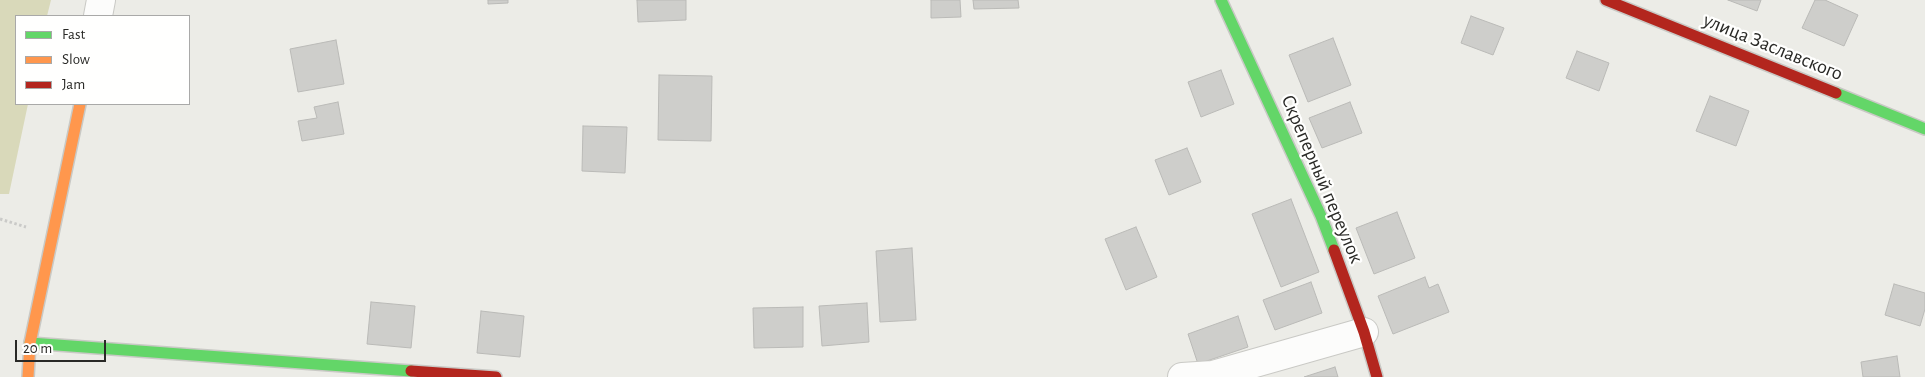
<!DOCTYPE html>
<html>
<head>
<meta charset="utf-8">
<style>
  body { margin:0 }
  #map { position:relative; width:1925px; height:377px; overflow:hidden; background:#ecece7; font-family:"Alegreya Sans",sans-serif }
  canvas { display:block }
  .legend { position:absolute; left:15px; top:15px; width:175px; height:90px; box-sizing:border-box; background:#fffffe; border:1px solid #a9a9a8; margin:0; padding:6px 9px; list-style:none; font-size:15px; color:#292926 }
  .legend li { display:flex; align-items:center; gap:10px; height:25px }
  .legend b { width:25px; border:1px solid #a9a9a8 }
  .scale { position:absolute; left:15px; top:340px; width:91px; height:22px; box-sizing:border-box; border:2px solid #292926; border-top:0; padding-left:6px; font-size:15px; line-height:18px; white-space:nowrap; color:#292926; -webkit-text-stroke:4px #fffffe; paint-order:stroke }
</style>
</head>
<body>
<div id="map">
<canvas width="1925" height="377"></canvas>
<ul class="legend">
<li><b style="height:6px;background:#63d668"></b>Fast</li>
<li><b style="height:6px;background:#ff974d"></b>Slow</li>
<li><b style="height:6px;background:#b3261e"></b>Jam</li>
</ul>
<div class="scale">20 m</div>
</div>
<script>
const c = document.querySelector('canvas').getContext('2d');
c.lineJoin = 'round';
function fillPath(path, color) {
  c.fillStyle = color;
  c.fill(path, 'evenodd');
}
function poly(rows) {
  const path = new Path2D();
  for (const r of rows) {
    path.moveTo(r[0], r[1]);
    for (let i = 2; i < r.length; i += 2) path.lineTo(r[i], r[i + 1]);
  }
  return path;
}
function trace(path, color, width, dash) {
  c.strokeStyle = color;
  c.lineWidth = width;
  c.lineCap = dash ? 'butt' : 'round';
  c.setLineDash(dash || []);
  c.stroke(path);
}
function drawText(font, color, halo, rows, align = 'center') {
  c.font = font + ' "Alegreya Sans",sans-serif';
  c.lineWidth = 4.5;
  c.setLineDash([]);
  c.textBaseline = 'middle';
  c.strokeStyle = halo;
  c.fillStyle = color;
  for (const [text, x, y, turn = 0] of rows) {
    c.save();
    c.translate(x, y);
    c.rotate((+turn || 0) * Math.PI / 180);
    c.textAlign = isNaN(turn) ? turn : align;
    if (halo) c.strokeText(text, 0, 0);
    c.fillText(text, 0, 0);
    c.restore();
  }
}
fillPath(poly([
  [0,0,51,0,47,16,16,16,16,104,28,104,9,194,0,194]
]), '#d9d9ba');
const building = poly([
  [488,0,508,0,508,3,488,4,488,0],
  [637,0,686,0,686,20,638,22,637,0],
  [931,0,960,0,961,17,931,18,931,0],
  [973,0,1018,0,1019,8,974,9,973,0],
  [1728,0,1761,0,1757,11,1728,0],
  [1815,0,1825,0,1858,15,1844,46,1802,28,1815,0],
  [1471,16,1504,28,1493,55,1461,43,1471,16],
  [1333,38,1351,85,1308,102,1289,55,1333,38],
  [336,40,344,84,298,92,290,49,336,40],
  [1577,51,1609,63,1599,91,1566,78,1577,51],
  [1221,70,1234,104,1201,117,1188,82,1221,70],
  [659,75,712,76,711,141,658,140,659,75],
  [1710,96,1749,111,1736,146,1696,131,1710,96],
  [338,102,344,134,302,141,298,121,317,118,314,107,338,102],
  [1350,102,1362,133,1322,148,1309,118,1350,102],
  [583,126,627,127,625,173,582,171,583,126],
  [1187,148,1201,182,1169,195,1155,160,1187,148],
  [1291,199,1319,272,1281,287,1252,214,1291,199],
  [1397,212,1415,258,1374,274,1356,228,1397,212],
  [1136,227,1157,277,1126,290,1105,239,1136,227],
  [912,248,916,320,880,322,876,251,912,248],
  [1425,277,1429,288,1438,284,1449,312,1393,334,1378,296,1425,277],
  [1311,282,1322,313,1275,330,1263,300,1311,282],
  [1894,284,1925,293,1925,309,1920,326,1885,315,1894,284],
  [371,302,415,306,411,348,367,344,371,302],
  [867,303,869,342,822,346,819,306,867,303],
  [803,307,803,347,754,348,753,308,803,307],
  [481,311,524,316,520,357,477,353,481,311],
  [1238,316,1248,347,1198,364,1188,334,1238,316],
  [1897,356,1900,377,1863,377,1861,362,1897,356],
  [1335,367,1338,377,1304,377,1335,367]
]);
fillPath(building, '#cececb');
trace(building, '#babab7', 1);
const street = poly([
  [98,16,101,0],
  [1182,377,1213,375,1364,332]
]);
const fast = poly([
  [1221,0,1321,216,1334,250],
  [1836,93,1925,129],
  [30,343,411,371]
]);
const slow = poly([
  [28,377,30,343,80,104]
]);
const jam = poly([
  [1606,0,1836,93],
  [1334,250,1364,332,1377,377],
  [411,371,496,377]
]);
trace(street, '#c9c9c5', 30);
trace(fast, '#c9c9c5', 14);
trace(slow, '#c9c9c5', 14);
trace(jam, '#c9c9c5', 14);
trace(poly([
  [0,219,26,227]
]), '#cacac8', 3, [2.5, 2.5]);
trace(street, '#fcfcfb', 28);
trace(fast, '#63d668', 11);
trace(slow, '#ff974d', 11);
trace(jam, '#b3261e', 11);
drawText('20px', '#292926', '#fffffe', [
  ["улица Заславского",1773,47,22],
  ["Скреперный переулок",1322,179,67]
]);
</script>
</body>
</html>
